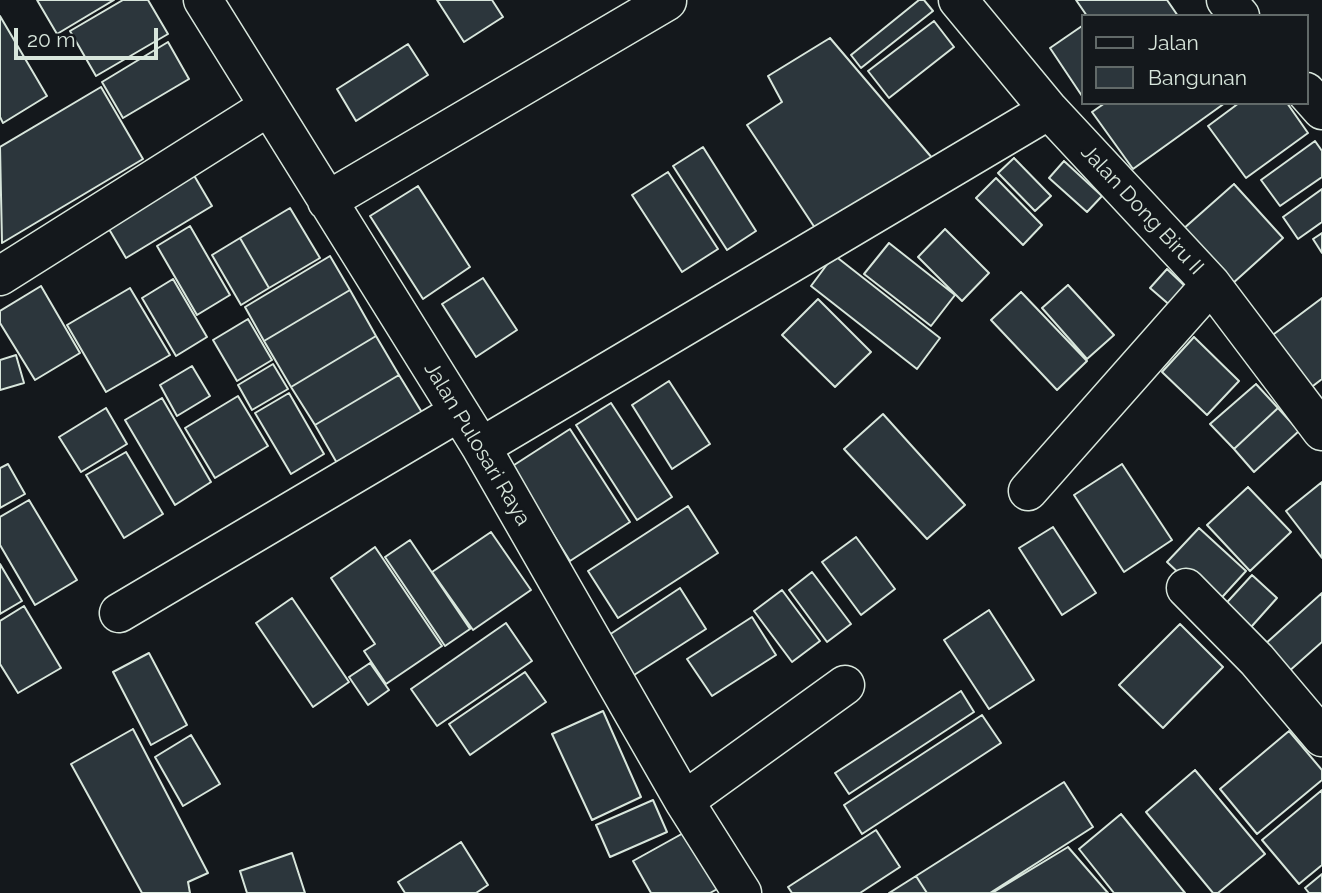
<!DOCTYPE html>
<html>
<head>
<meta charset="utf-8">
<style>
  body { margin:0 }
  #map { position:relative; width:1322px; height:893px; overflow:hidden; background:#14181c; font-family:Raleway,sans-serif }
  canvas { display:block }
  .legend { position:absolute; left:1081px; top:14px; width:228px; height:91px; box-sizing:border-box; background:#14181c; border:2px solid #626a69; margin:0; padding:9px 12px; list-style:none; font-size:21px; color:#d8e6dc }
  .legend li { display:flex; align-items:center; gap:14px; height:35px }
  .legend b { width:35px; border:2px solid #626a69 }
  .scale { position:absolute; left:14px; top:28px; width:144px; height:32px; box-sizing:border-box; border:4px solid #d8e6dc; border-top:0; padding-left:9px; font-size:21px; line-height:24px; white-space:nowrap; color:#d8e6dc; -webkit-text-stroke:5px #14181c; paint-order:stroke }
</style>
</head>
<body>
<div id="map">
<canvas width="1322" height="893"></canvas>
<ul class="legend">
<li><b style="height:9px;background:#14181c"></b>Jalan</li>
<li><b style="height:19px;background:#2c363c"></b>Bangunan</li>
</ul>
<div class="scale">20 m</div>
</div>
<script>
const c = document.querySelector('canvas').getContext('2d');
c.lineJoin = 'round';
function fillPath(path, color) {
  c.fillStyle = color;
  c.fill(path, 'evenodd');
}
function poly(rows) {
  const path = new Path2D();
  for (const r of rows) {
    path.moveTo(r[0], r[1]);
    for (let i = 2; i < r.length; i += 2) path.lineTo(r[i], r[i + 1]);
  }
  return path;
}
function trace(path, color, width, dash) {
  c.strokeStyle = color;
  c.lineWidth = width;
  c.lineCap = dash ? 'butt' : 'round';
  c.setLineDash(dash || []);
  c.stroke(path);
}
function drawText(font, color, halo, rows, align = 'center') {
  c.font = font + ' Raleway,sans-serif';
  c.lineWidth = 5;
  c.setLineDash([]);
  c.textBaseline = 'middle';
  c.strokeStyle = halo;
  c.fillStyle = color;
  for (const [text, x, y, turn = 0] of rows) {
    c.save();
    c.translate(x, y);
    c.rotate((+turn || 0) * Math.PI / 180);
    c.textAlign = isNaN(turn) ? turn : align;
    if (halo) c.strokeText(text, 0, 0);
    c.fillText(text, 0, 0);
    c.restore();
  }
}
const building = poly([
  [37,0,114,0,57,34,37,0],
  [123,0,148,0,168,34,96,76,70,31,123,0],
  [437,0,492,0,503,17,464,42,437,0],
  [919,0,924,0,933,11,861,68,851,55,919,0],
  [1076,0,1167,0,1178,16,1087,16,1076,0],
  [0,16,47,96,3,123,0,117,0,16],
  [934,21,954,47,889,98,868,71,934,21],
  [1082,26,1082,96,1050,48,1082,26],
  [830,38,933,159,817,231,747,125,782,102,768,76,830,38],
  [168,42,189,79,123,118,102,82,168,42],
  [408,44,428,75,356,121,337,89,408,44],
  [101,87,143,159,2,243,0,147,101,87],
  [1105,103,1225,103,1133,169,1092,112,1105,103],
  [1239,103,1287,103,1308,133,1246,178,1208,126,1239,103],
  [1315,141,1322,151,1322,177,1280,206,1261,180,1315,141],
  [703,147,756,231,727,250,673,166,703,147],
  [1014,158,1051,196,1035,211,998,173,1014,158],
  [1064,161,1102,196,1087,212,1049,178,1064,161],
  [192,172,212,206,126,258,106,224,192,172],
  [668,172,718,249,682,272,632,195,668,172],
  [996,178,1042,225,1023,245,976,198,996,178],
  [1234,184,1283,238,1232,284,1182,230,1234,184],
  [418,186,470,267,423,299,370,216,418,186],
  [1322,189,1322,222,1298,239,1283,217,1322,189],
  [290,208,320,258,269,288,240,238,290,208],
  [190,226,230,295,197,315,157,246,190,226],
  [945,229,989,273,962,301,918,257,945,229],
  [1322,233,1322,253,1313,239,1322,233],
  [240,238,269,288,241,305,212,255,240,238],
  [889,243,955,295,931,326,864,274,889,243],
  [834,255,940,338,917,369,811,286,834,255],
  [330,256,350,290,264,341,245,307,330,256],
  [1167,269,1188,289,1172,307,1150,288,1167,269],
  [483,278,517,330,476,357,442,304,483,278],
  [173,279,207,337,176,356,142,298,173,279],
  [1068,285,1114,335,1087,359,1042,308,1068,285],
  [41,286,80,353,35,380,0,323,0,311,41,286],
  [130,288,170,355,106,392,67,325,130,288],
  [350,290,376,336,291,387,264,341,350,290],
  [1021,292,1087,361,1057,390,991,320,1021,292],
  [1322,298,1322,379,1309,389,1270,337,1322,298],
  [818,299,871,352,835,387,782,335,818,299],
  [248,319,272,360,237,381,213,340,248,319],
  [376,336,399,375,315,425,291,387,376,336],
  [1194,337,1239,381,1207,415,1162,372,1194,337],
  [16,355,24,383,0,390,0,360,16,355],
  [273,364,288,389,252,410,238,385,273,364],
  [192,366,210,396,177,416,160,385,192,366],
  [399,375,426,419,341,470,315,425,399,375],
  [669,381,710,444,672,469,632,405,669,381],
  [1256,384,1278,408,1234,449,1210,424,1256,384],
  [289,393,324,454,291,474,255,413,289,393],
  [238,396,268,446,215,478,185,428,238,396],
  [162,398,211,482,175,505,125,420,162,398],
  [611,403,672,497,637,520,576,425,611,403],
  [106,408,127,444,81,472,59,437,106,408],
  [1278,408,1299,431,1254,472,1234,449,1278,408],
  [883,414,965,505,927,539,844,449,883,414],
  [570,429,630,522,570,561,511,467,570,429],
  [126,452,163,514,124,538,86,475,126,452],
  [8,464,25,494,0,508,0,468,8,464],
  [1122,464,1172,540,1124,572,1074,495,1122,464],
  [1322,482,1322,558,1286,511,1322,482],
  [1248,487,1291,532,1250,571,1207,525,1248,487],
  [29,500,77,580,35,605,0,545,0,517,29,500],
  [688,506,718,553,618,618,588,571,688,506],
  [1053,527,1096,593,1062,615,1019,548,1053,527],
  [1199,528,1246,571,1214,606,1167,562,1199,528],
  [491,532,531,590,473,630,432,572,491,532],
  [856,537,895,589,861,615,822,562,856,537],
  [410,540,470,629,445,646,385,557,410,540],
  [375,547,442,646,386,684,364,651,375,644,331,578,375,547],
  [0,564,22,601,0,614,0,564],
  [812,572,851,624,827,642,789,590,812,572],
  [1252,575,1277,598,1244,635,1219,611,1252,575],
  [680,588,706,629,631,677,606,637,680,588],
  [782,590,820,641,792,662,754,611,782,590],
  [1322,593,1322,642,1287,673,1264,645,1322,593],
  [292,598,349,682,313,707,256,623,292,598],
  [24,606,61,668,18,693,0,664,0,621,24,606],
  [989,610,1034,680,989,709,944,640,989,610],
  [752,617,776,655,712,696,687,659,752,617],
  [506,623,532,661,437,726,411,689,506,623],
  [1180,624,1223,667,1163,728,1119,685,1180,624],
  [149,653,187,725,151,745,113,672,149,653],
  [370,663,389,690,368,705,349,677,370,663],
  [525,672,546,702,470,755,449,724,525,672],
  [961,691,974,712,849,794,835,773,961,691],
  [603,711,641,797,592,820,552,734,603,711],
  [982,715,1001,743,862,834,844,805,982,715],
  [133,729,208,873,188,882,190,893,142,893,71,764,133,729],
  [1289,731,1322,770,1322,780,1257,834,1220,789,1289,731],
  [191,735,220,784,183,806,155,757,191,735],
  [1195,770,1265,854,1218,893,1213,893,1146,812,1195,770],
  [1064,782,1093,827,990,893,927,893,916,876,1064,782],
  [1322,790,1322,865,1299,884,1262,840,1322,790],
  [653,800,667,832,610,857,596,825,653,800],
  [1121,814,1185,893,1114,893,1079,849,1121,814],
  [876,830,900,867,860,893,792,893,788,887,876,830],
  [687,831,719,888,710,893,651,893,633,861,687,831],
  [461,842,488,885,476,893,405,893,398,882,461,842],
  [1068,847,1108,893,992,893,1068,847],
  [292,853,305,893,247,893,240,871,292,853],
  [1322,874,1322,893,1309,893,1305,888,1322,874],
  [916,876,927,893,889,893,916,876]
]);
fillPath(building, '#2c363c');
trace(building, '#d8e6dc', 2);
const minor = poly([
  [203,0,481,447,684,801,742,893],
  [958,0,1049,110,1211,284,1322,431],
  [1226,0,1240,16],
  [1306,92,1322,110],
  [327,201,667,1],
  [0,276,268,107],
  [481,447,1049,110],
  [1028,491,1211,284],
  [1186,588,1257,660,1322,737],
  [119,613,459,412],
  [684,801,845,685]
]);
trace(minor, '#d8e6dc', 41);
trace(minor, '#14181c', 38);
drawText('21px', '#d8e6dc', '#14181c', [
  ["Jalan Dong Biru II",1142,210,47],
  ["Jalan Pulosari Raya",477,444,59]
]);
</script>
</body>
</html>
